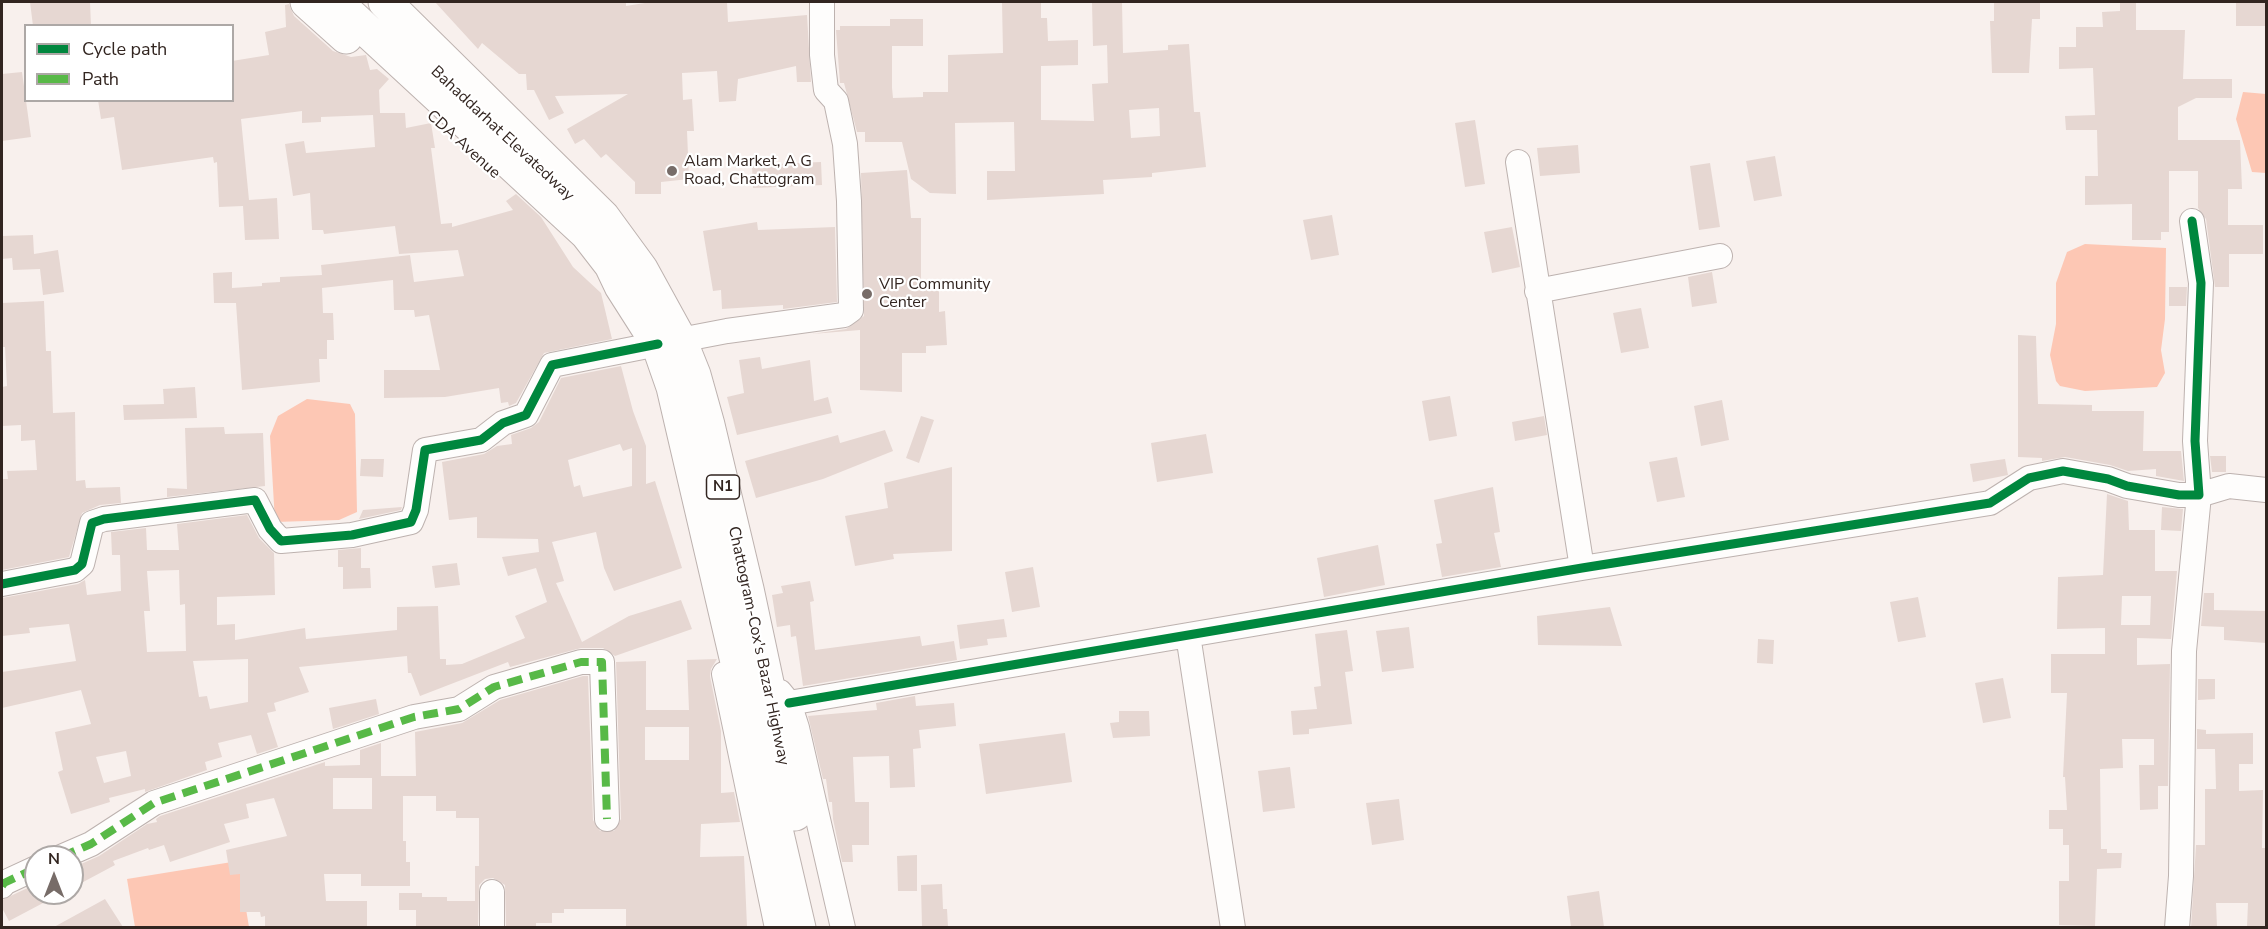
<!DOCTYPE html>
<html>
<head>
<meta charset="utf-8">
<style>
  body { margin:0 }
  #map { position:relative; width:2268px; height:929px; overflow:hidden; background:#f8f0ed; font-family:"Nunito Sans",sans-serif }
  canvas { display:block }
  .frame { position:absolute; inset:0; border:3px solid #322520; pointer-events:none }
  .legend { position:absolute; left:24px; top:24px; width:210px; height:78px; box-sizing:border-box; background:#fff; border:2px solid #ada8a6; margin:0; padding:8px 10px; list-style:none; font-size:18px; color:#322520 }
  .legend li { display:flex; align-items:center; gap:12px; height:30px }
  .legend b { width:30px; border:2px solid #ada8a6 }
  .north { position:absolute; left:24px; top:845px; width:60px; height:60px; box-sizing:border-box; background:#fff; border:2px solid #ada8a6; border-radius:50%; rotate:0deg; font-size:16px; font-weight:700; line-height:24px; text-align:center; color:#322520 }
  .north::after { content:''; display:block; margin:auto; width:21px; height:27px; background:#776c68; clip-path:polygon(50% 0,100% 100%,50% 72%,0 100%) }
</style>
</head>
<body>
<div id="map">
<canvas width="2268" height="929"></canvas>
<div class="frame"></div>
<ul class="legend">
<li><b style="height:8px;background:#00873e"></b>Cycle path</li>
<li><b style="height:8px;background:#58b947"></b>Path</li>
</ul>
<div class="north">N</div>
</div>
<script>
const c = document.querySelector('canvas').getContext('2d');
c.lineJoin = 'round';
function fillPath(path, color) {
  c.fillStyle = color;
  c.fill(path, 'evenodd');
}
function poly(rows) {
  const path = new Path2D();
  for (const r of rows) {
    path.moveTo(r[0], r[1]);
    for (let i = 2; i < r.length; i += 2) path.lineTo(r[i], r[i + 1]);
  }
  return path;
}
function trace(path, color, width, dash) {
  c.strokeStyle = color;
  c.lineWidth = width;
  c.lineCap = dash ? 'butt' : 'round';
  c.setLineDash(dash || []);
  c.stroke(path);
}
function drawText(font, color, halo, rows, align = 'center') {
  c.font = font + ' "Nunito Sans",sans-serif';
  c.lineWidth = 4.5;
  c.setLineDash([]);
  c.textBaseline = 'middle';
  c.strokeStyle = halo;
  c.fillStyle = color;
  for (const [text, x, y, turn = 0] of rows) {
    c.save();
    c.translate(x, y);
    c.rotate((+turn || 0) * Math.PI / 180);
    c.textAlign = isNaN(turn) ? turn : align;
    if (halo) c.strokeText(text, 0, 0);
    c.fillText(text, 0, 0);
    c.restore();
  }
}
fillPath(poly([
  [2243,92,2266,94,2266,173,2252,172,2236,119],
  [2085,244,2166,248,2165,319,2161,350,2165,373,2157,387,2085,391,2060,386,2056,381,2050,355,2056,324,2056,283,2067,252],
  [307,399,350,404,355,414,357,512,339,520,275,522,270,436,278,416],
  [238,861,249,927,135,927,127,879]
]), '#fdc7b4');
fillPath(poly([
  [30,2,90,2,91,26,33,26],
  [435,2,626,2,626,6,651,2,727,2,728,22,807,15,811,82,797,82,796,66,738,79,736,101,719,102,717,71,682,73,683,100,692,99,694,131,687,131,689,179,661,182,661,194,635,194,635,182,606,154,601,158,584,139,575,144,567,129,628,94,555,96,564,113,549,120,534,90,527,90,526,74,519,74,482,43,478,49],
  [1002,2,1041,2,1041,18,1047,18,1048,41,1078,40,1078,65,1041,66,1041,120,1094,121,1092,84,1108,83,1107,45,1093,46,1092,2,1122,2,1123,53,1168,50,1168,45,1189,44,1194,112,1200,112,1206,167,1152,173,1152,177,1103,180,1104,194,987,200,987,171,1015,171,1014,122,955,123,956,194,930,193,911,179,902,142,865,142,865,132,857,132,844,83,840,83,836,30,840,30,840,26,890,26,890,19,923,19,923,46,892,46,892,88,893,98,923,97,923,92,948,92,948,55,1003,53],
  [1159,108,1160,136,1131,138,1129,110],
  [1994,2,2040,2,2040,19,2032,19,2029,73,1992,73,1990,21,1994,21],
  [2120,2,2136,2,2136,30,2185,30,2183,79,2232,79,2232,98,2196,98,2178,107,2178,140,2240,140,2242,189,2228,189,2228,225,2263,225,2263,254,2229,254,2229,287,2215,287,2206,219,2198,208,2198,171,2169,171,2169,232,2161,232,2161,240,2132,240,2132,204,2085,205,2085,176,2098,176,2097,130,2066,130,2065,116,2095,115,2093,68,2059,69,2059,47,2076,47,2076,27,2103,27,2102,12,2120,11],
  [2236,2,2266,2,2266,26,2236,26],
  [289,4,294,16,333,51,351,57,366,55,370,70,377,69,389,79,379,90,380,113,405,113,406,128,431,123,435,148,431,148,441,224,452,223,452,227,513,210,506,201,516,194,541,217,573,267,601,293,612,339,544,353,516,403,509,406,508,402,501,403,499,388,445,397,384,398,384,370,440,370,429,315,415,317,414,310,394,310,393,280,322,288,323,313,333,313,334,340,327,340,327,359,319,359,320,382,242,390,236,303,214,303,213,273,232,272,232,288,262,286,262,283,280,282,280,277,322,275,321,265,410,255,414,282,464,276,458,250,399,254,395,226,324,234,323,230,312,230,310,193,293,196,285,144,304,141,306,153,375,147,373,115,321,117,321,122,302,123,302,111,241,119,249,200,277,198,279,239,245,240,243,206,219,207,217,162,214,163,213,157,122,170,114,117,101,119,98,100,232,100,232,61,269,55,265,32,286,27,285,5],
  [22,72,31,137,2,141,2,74],
  [1475,120,1485,184,1465,187,1455,123],
  [1578,145,1580,173,1540,176,1537,148],
  [1775,156,1782,196,1754,201,1746,161],
  [821,162,822,185,753,188,752,165],
  [1710,163,1720,227,1699,230,1690,166],
  [907,170,911,218,921,218,921,284,939,284,939,312,945,311,947,345,926,346,926,353,902,353,902,392,860,390,860,330,812,334,846,329,864,316,861,173],
  [1332,215,1339,255,1311,260,1303,220],
  [757,222,758,230,835,227,837,302,783,309,783,305,722,309,721,290,713,291,703,231],
  [1512,227,1520,267,1492,273,1484,232],
  [33,235,34,254,58,250,64,292,43,295,40,269,13,270,12,258,2,259,2,236],
  [1712,272,1717,303,1692,307,1688,277],
  [2169,287,2187,287,2186,306,2169,306],
  [44,301,46,351,51,351,53,413,75,412,76,481,85,480,86,488,120,487,121,503,100,505,82,513,69,557,2,570,2,479,8,479,7,471,37,470,35,440,21,441,21,425,2,426,2,387,7,386,5,347,2,347,2,303],
  [1641,308,1649,348,1621,353,1613,313],
  [2018,335,2036,336,2038,404,2092,405,2092,411,2144,411,2143,451,2181,451,2184,481,2156,476,2156,469,2128,471,2110,465,2065,457,2042,461,2042,458,2018,457],
  [760,357,762,369,810,360,814,401,828,397,832,413,737,435,727,397,744,393,739,360],
  [621,366,633,411,646,446,646,484,655,481,682,568,614,591,604,568,596,532,552,542,564,581,556,583,582,642,629,616,681,600,692,629,615,656,603,648,581,648,510,667,508,662,420,696,411,673,408,673,407,656,299,667,309,692,274,703,276,711,267,713,278,747,257,754,251,735,218,743,222,757,205,762,207,770,145,792,145,789,109,798,110,802,71,814,58,772,63,770,55,732,91,724,81,690,2,708,2,672,76,661,69,624,29,628,30,633,2,636,2,598,78,584,85,580,87,595,121,591,120,555,112,555,111,532,146,528,147,550,179,550,177,524,247,515,259,538,274,553,275,595,217,597,217,625,235,624,235,640,305,628,306,639,397,630,397,607,438,606,440,659,446,659,446,665,462,664,525,638,515,616,547,602,536,568,508,576,502,557,539,552,538,539,477,538,477,517,449,520,442,462,484,454,497,446,512,444,511,435,531,428,539,422,561,378],
  [620,444,623,451,632,448,632,486,583,497,580,485,574,487,568,460],
  [179,570,180,605,185,604,186,651,147,652,144,611,150,611,147,571],
  [248,659,248,702,210,709,207,696,199,697,193,661],
  [126,751,131,776,104,783,96,757],
  [195,387,197,418,124,420,123,405,164,404,163,389],
  [1450,396,1457,436,1429,441,1422,401],
  [1722,400,1729,440,1701,446,1694,406],
  [921,416,934,420,919,463,906,458],
  [1544,416,1547,435,1515,441,1512,422],
  [224,427,225,434,263,433,265,486,167,497,167,488,187,489,185,428],
  [885,430,893,451,823,479,756,498,745,461,838,435,840,443],
  [1206,434,1213,473,1157,482,1151,443],
  [2210,456,2226,456,2226,472,2212,472],
  [1677,457,1685,497,1657,502,1649,462],
  [361,459,384,459,383,477,360,476],
  [2005,459,2008,475,1973,482,1970,464],
  [952,467,952,551,893,554,894,559,855,566,845,516,888,508,884,483],
  [1493,487,1500,532,1494,533,1501,567,1442,577,1436,544,1442,543,1434,500],
  [2107,494,2128,501,2129,530,2155,530,2155,571,2177,571,2171,639,2137,638,2137,665,2170,664,2168,786,2158,786,2158,809,2140,810,2139,765,2154,765,2154,739,2122,739,2123,768,2100,769,2101,849,2107,849,2107,853,2122,853,2121,868,2097,869,2095,926,2059,925,2059,881,2069,881,2069,845,2063,845,2063,829,2049,829,2049,810,2067,810,2065,777,2063,777,2067,693,2051,693,2051,654,2105,654,2105,628,2057,629,2058,577,2103,575],
  [2122,596,2151,596,2150,625,2121,625],
  [402,507,401,510,359,519,363,510],
  [2162,507,2183,509,2181,531,2161,530],
  [1378,545,1385,585,1324,597,1317,558],
  [361,548,361,568,370,568,371,588,343,589,343,567,338,567,338,550],
  [457,563,460,585,435,588,432,566],
  [1033,567,1040,607,1012,612,1005,572],
  [810,581,814,601,810,602,815,650,920,636,922,646,954,641,957,660,803,686,796,636,791,637,790,625,777,627,772,595,783,593,781,586],
  [2204,593,2214,593,2214,610,2266,611,2266,643,2224,640,2224,627,2201,626],
  [1918,597,1926,637,1898,642,1890,602],
  [1610,607,1622,646,1538,645,1537,616],
  [1004,619,1007,637,987,639,988,645,960,649,957,625],
  [1409,627,1414,668,1382,672,1376,631],
  [1347,630,1353,671,1345,672,1352,724,1309,729,1309,734,1293,735,1291,711,1317,709,1314,687,1321,686,1315,634],
  [1758,639,1774,640,1773,664,1757,663],
  [717,659,711,669,710,676,721,731,721,793,734,792,740,822,701,824,700,857,744,856,747,927,626,927,626,909,564,909,564,913,552,913,552,923,536,923,536,927,506,927,505,885,493,878,485,879,479,885,478,927,416,927,416,910,399,910,399,893,422,893,422,897,447,897,447,901,475,901,475,866,479,866,479,818,456,818,456,811,436,811,436,796,403,796,403,841,406,841,406,862,410,862,410,886,361,886,361,874,324,874,326,901,367,901,367,927,265,927,265,916,261,917,260,912,240,912,240,874,230,875,226,850,287,836,274,798,246,804,249,818,224,824,230,842,170,862,164,845,149,850,148,848,113,861,115,865,72,888,72,868,99,856,147,824,157,822,156,819,160,816,325,762,325,766,360,765,360,750,381,743,381,776,416,776,415,732,462,723,500,700,583,676,588,676,593,820,600,831,614,831,621,819,616,662,646,661,646,710,689,710,687,660],
  [645,727,689,727,689,760,645,760],
  [333,778,372,778,372,809,333,809],
  [2003,678,2011,718,1983,723,1975,683],
  [2198,679,2215,679,2215,699,2198,700],
  [915,696,916,706,954,703,956,726,919,730,921,748,913,749,915,787,890,788,889,756,853,757,855,802,869,802,869,845,852,845,853,862,842,862,833,819,832,802,829,802,826,779,823,779,808,716,877,710,876,703],
  [376,699,379,714,333,729,329,708],
  [1119,711,1149,711,1150,736,1113,738,1110,723,1119,722],
  [2197,729,2206,730,2206,734,2253,733,2253,764,2239,764,2239,791,2263,790,2262,848,2266,848,2266,927,2247,927,2248,903,2216,903,2217,927,2191,927,2196,845,2205,845,2205,789,2216,789,2215,749,2197,749],
  [1065,733,1072,782,986,794,979,744],
  [1290,767,1295,808,1263,812,1258,771],
  [1399,799,1404,840,1372,845,1366,803],
  [917,855,917,891,898,891,897,856],
  [36,884,36,893,62,893,9,921,2,908,2,900],
  [942,884,943,909,947,909,948,927,922,927,921,885],
  [1599,891,1604,927,1571,927,1567,896],
  [105,899,123,927,54,927]
]), '#e6d7d2');
const minor = poly([
  [1518,162,1582,568],
  [1537,291,1720,256],
  [680,340,727,331,844,315,851,310,849,201,845,144,836,101,826,90,822,55,822,2],
  [2,584,75,570,82,564,92,523,104,519,255,500,270,529,281,541,352,535,411,522,416,510,425,450,481,440,503,423,526,415,552,365,658,344],
  [1188,635,1233,928],
  [724,674,777,928],
  [780,692,789,703,797,728,843,928],
  [789,703,1582,568,1990,503,2029,478,2063,471,2108,479,2127,486,2179,495,2199,495,2195,441,2201,283,2192,221],
  [61,857,91,844,154,803,414,717,459,709,494,687,581,662,602,662,607,819],
  [2,886,4,883,36,868],
  [492,892,492,928],
  [2177,928,2181,876,2184,651,2199,495,2229,486,2266,490]
]);
const highway = poly([
  [307,2,346,37],
  [336,2,587,234,611,265,621,286,658,344,673,387,799,928],
  [385,2,603,217,641,269,680,340,694,375,708,425,747,589,795,814]
]);
trace(minor, '#bdb2af', 26);
trace(highway, '#bdb2af', 35);
trace(minor, '#fefdfc', 24);
trace(highway, '#fefdfc', 33);
trace(poly([
  [61,857,91,844,154,803,414,717,459,709,494,687,581,662,602,662,607,819],
  [2,886,4,883,36,868]
]), '#58b947', 8, [15, 8]);
trace(poly([
  [2,584,75,570,82,564,92,523,104,519,255,500,270,529,281,541,352,535,411,522,416,510,425,450,481,440,503,423,526,415,552,365,658,344],
  [789,703,1582,568,1990,503,2029,478,2063,471,2108,479,2127,486,2179,495,2199,495,2195,441,2201,283,2192,221]
]), '#00873e', 9);
for (const [x, y, r, color] of [
  [672,171,6,"#776c68"],
  [867,294,6,"#776c68"]
]) {
  const dot = new Path2D();
  dot.arc(x, y, r, 0, 2 * Math.PI);
  c.fillStyle = color;
  c.fill(dot);
  trace(dot, '#fff', 2);
}
for (const [x, y, w] of [
  [723,487,33]
]) {
  const box = new Path2D();
  box.roundRect(x - w / 2, y - 12, w, 24, 4.5);
  c.fillStyle = '#fff';
  c.fill(box);
  trace(box, '#322520', 1.5);
}
drawText('bold 15px', '#322520', null, [
  ["N1",723,487]
]);
drawText('16px', '#322520', '#fff', [
  ["Bahaddarhat Elevatedway",502,134,43],
  ["CDA Avenue",463,145,42],
  ["Chattogram-Cox's Bazar Highway",758,646,78]
]);
drawText('16px', '#322520', '#fff', [
  ["Alam Market, A G",684,162],
  ["Road, Chattogram",684,180],
  ["VIP Community",879,285],
  ["Center",879,303]
], 'left');
</script>
</body>
</html>
